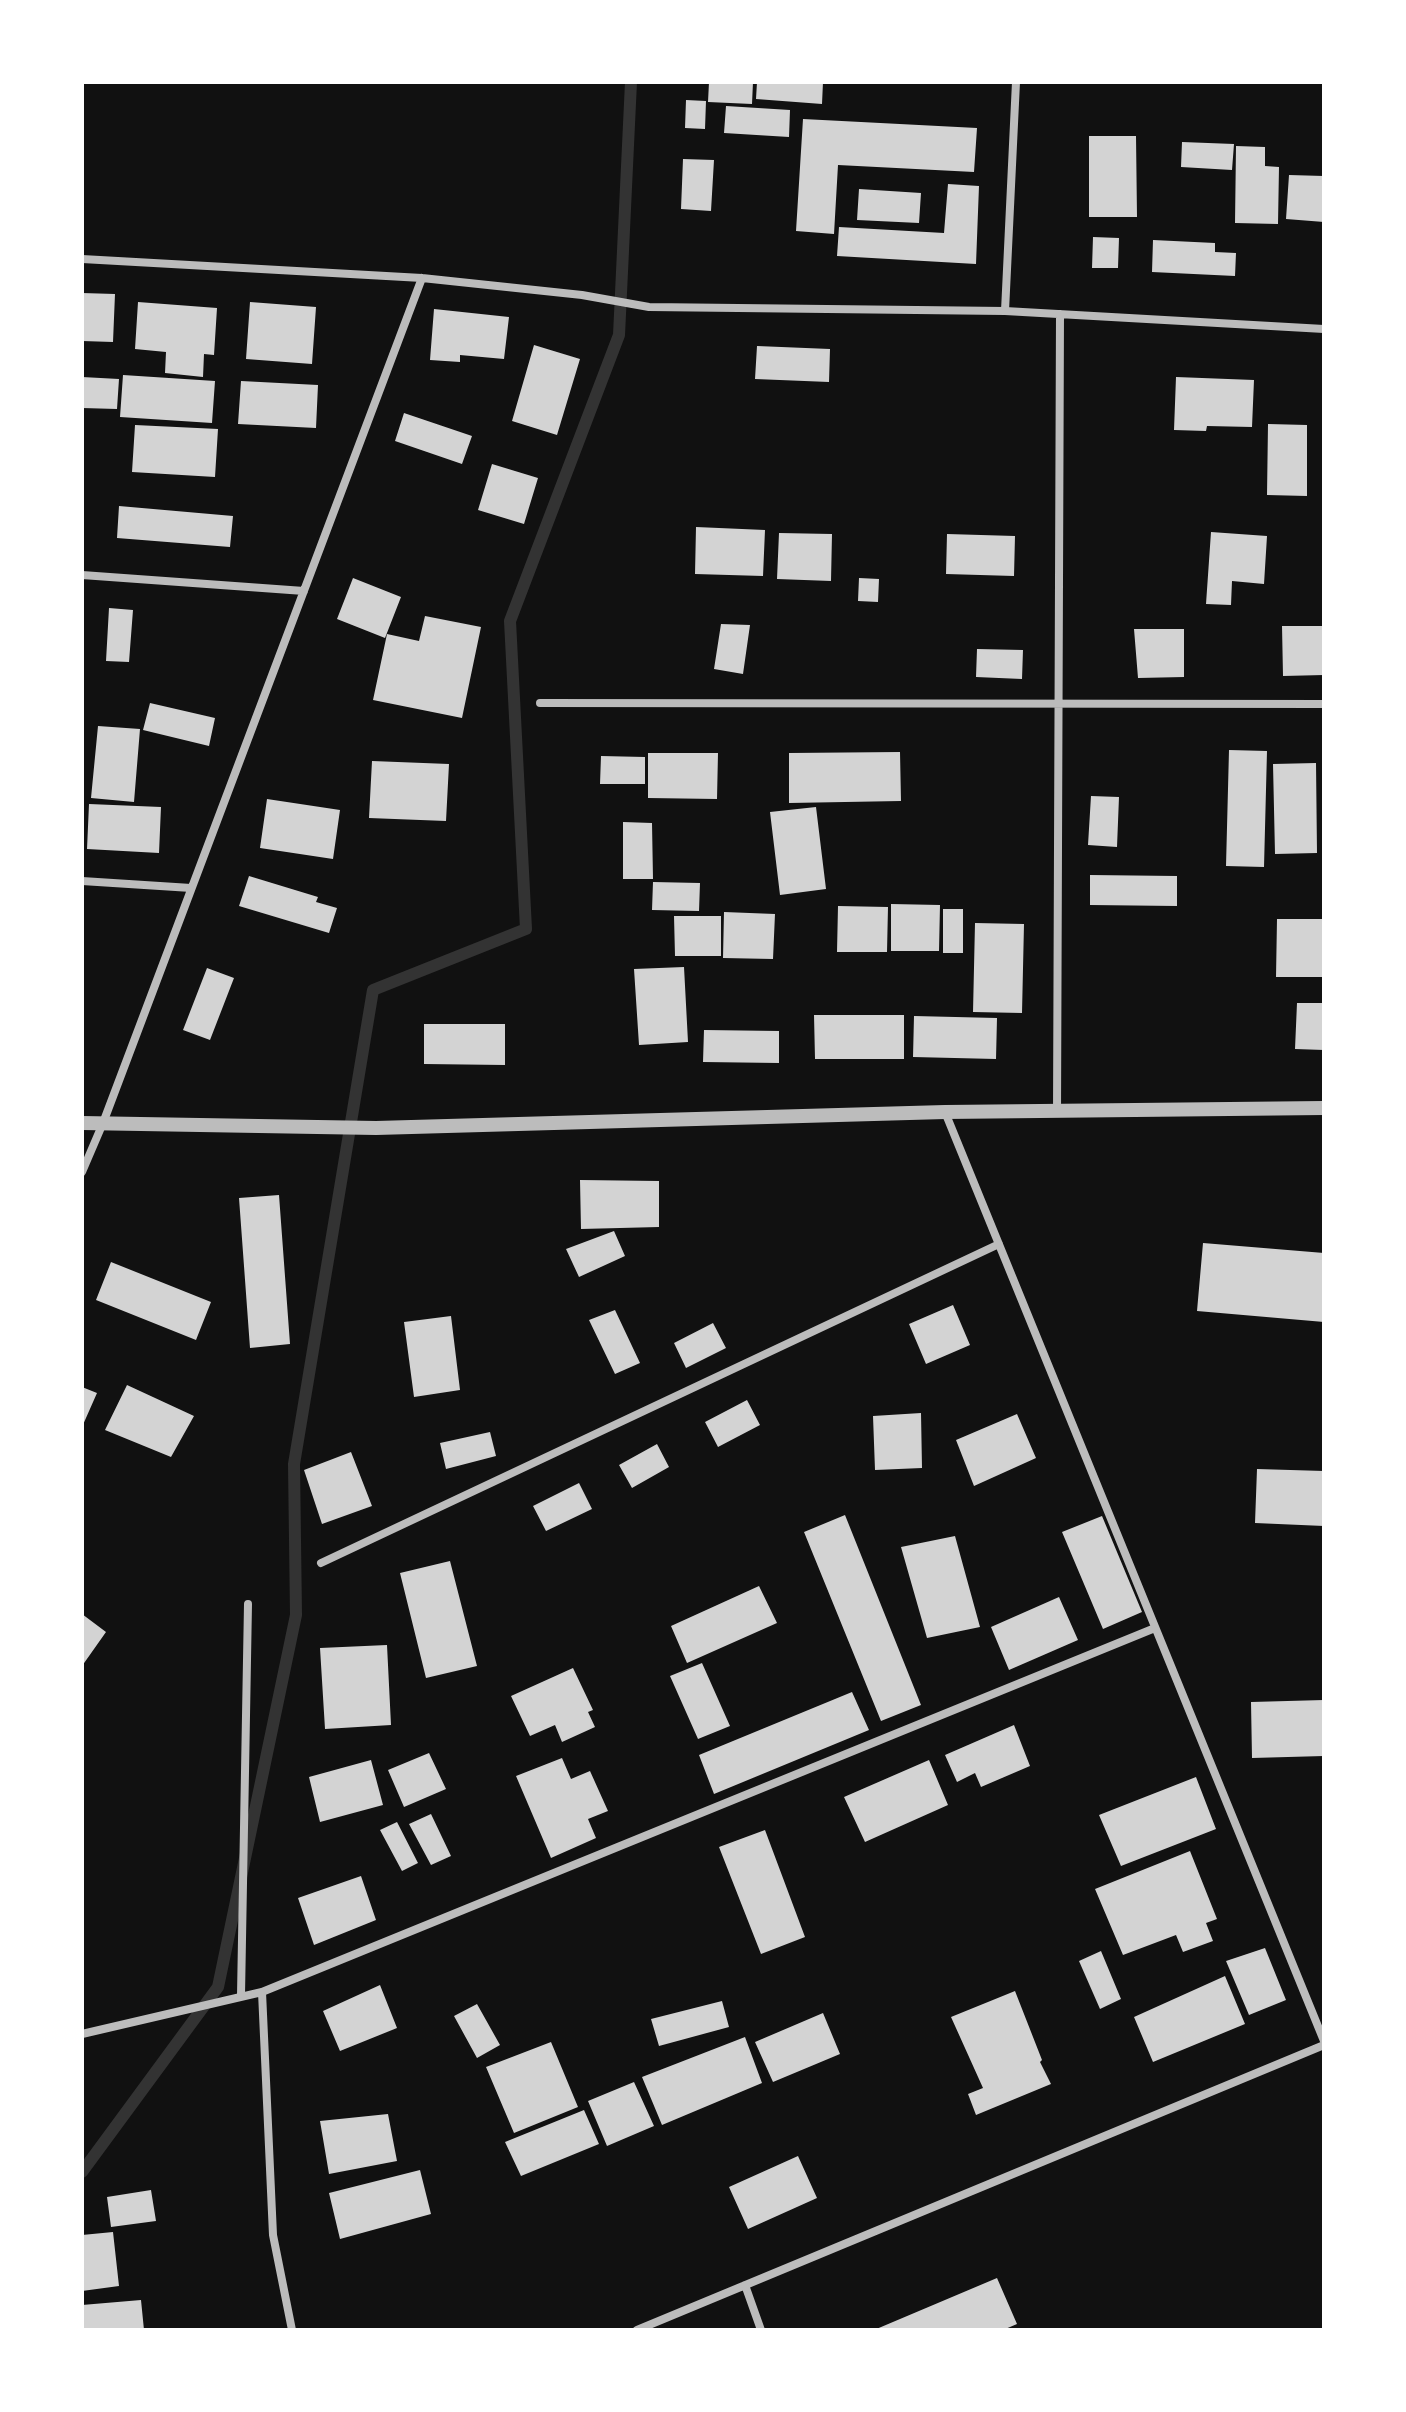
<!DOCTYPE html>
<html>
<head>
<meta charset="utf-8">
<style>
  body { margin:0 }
  #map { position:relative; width:1406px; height:2412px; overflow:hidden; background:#111; font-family:"Golos Text",sans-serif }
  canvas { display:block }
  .frame { position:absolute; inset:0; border:84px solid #fff; pointer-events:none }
</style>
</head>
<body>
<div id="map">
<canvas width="1406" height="2412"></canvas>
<div class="frame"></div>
</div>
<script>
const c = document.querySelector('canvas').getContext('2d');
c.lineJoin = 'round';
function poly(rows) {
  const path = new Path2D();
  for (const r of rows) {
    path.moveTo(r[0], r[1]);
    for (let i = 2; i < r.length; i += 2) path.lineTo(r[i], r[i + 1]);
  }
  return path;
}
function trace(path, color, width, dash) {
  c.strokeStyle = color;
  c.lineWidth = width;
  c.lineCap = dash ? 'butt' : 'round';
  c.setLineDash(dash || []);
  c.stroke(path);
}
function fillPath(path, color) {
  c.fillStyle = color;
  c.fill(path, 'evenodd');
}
trace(poly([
  [82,2172,218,1987,296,1615,294,1464,373,990,526,929,510,621,619,335,631,82]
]), '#333', 12);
fillPath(poly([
  [709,82,753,82,752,104,708,102],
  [757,82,823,82,822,104,756,99],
  [686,100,706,101,705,129,685,128],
  [726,106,790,110,789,137,724,133],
  [803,119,977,128,974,172,838,165,834,234,796,231],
  [1089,136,1136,136,1137,217,1089,217],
  [1182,142,1234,144,1232,170,1181,167],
  [1236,146,1265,147,1265,166,1279,167,1278,224,1235,223],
  [683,159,714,160,711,211,681,209],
  [1289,175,1324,176,1324,222,1286,219],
  [948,184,979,186,976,264,837,256,839,227,944,233],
  [859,189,921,193,919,223,857,220],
  [1093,237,1119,238,1118,268,1092,268],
  [1153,240,1215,243,1215,252,1236,253,1235,276,1152,272],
  [82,293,115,294,113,342,82,341],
  [138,302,217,308,214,355,204,354,203,377,165,373,166,352,135,349],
  [250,302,316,307,312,364,246,359],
  [434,309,509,317,504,359,460,355,460,362,430,360],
  [534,345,580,359,557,435,512,421],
  [757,346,830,349,829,382,755,379],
  [123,375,215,381,212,423,120,417],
  [82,377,119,379,117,409,82,408],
  [1176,377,1254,380,1252,427,1207,426,1206,431,1174,430],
  [241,381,318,385,316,428,238,424],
  [404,413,472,436,462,464,395,441],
  [1268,424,1307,425,1307,496,1267,495],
  [135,425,218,429,215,477,132,472],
  [492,464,538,478,524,524,478,510],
  [119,506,233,516,230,547,117,538],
  [696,527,765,530,763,576,695,574],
  [1211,532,1267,536,1264,584,1232,581,1231,605,1206,604],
  [779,533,832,534,831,581,777,579],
  [947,534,1015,536,1014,576,946,574],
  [353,578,401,597,385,638,337,619],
  [859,578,879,579,878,602,858,601],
  [109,608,133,610,129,662,106,661],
  [425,616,481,627,462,718,373,700,387,634,419,641],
  [721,624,750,625,743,674,714,669],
  [1282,626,1324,626,1324,675,1283,676],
  [1134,629,1184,629,1184,677,1138,678],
  [977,649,1023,650,1022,679,976,677],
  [150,703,215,718,209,746,143,730],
  [98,726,140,729,134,802,91,798],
  [1229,750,1267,751,1264,867,1226,866],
  [900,752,901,801,789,803,789,753],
  [648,753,718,753,717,799,648,798],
  [601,756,645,757,645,784,600,784],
  [372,761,449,764,446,821,369,818],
  [1316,763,1317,853,1275,854,1273,764],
  [1091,796,1119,797,1117,847,1088,845],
  [267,799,340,810,333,859,260,848],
  [89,804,161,807,159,853,87,849],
  [816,807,826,889,780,895,770,812],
  [623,822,652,823,653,879,623,879],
  [1090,875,1177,876,1177,906,1090,905],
  [249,876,318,897,316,902,337,908,329,933,239,906],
  [653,882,700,883,699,911,652,910],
  [891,904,940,905,939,951,891,951],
  [838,906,888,907,887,952,837,952],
  [943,909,963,909,963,953,943,953],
  [724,912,775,914,773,959,723,958],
  [674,916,721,916,721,956,675,956],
  [1277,919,1323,919,1323,977,1276,977],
  [975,923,1024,924,1022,1013,973,1012],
  [684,967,688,1042,639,1045,634,969],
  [207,968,234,978,210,1040,183,1030],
  [1297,1003,1324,1003,1324,1050,1295,1049],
  [814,1015,904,1015,904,1059,815,1059],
  [914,1016,997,1018,996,1059,913,1057],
  [424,1024,505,1024,505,1065,424,1064],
  [704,1030,779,1031,779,1063,703,1062],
  [580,1180,659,1181,659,1227,581,1229],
  [279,1195,290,1344,250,1348,239,1198],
  [614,1231,625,1256,579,1277,566,1249],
  [1203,1243,1324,1253,1324,1322,1197,1311],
  [111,1262,211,1302,196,1340,96,1300],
  [953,1305,970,1345,926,1364,909,1324],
  [615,1310,640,1363,615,1374,589,1320],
  [451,1316,460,1390,414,1397,404,1322],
  [713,1323,726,1348,686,1368,674,1343],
  [127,1385,194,1416,171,1457,105,1430],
  [82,1387,97,1393,82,1427],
  [747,1400,760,1425,718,1447,705,1422],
  [921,1413,922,1468,875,1470,873,1416],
  [1017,1414,1036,1458,974,1486,956,1440],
  [490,1432,496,1456,446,1469,440,1443],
  [657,1444,669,1467,632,1488,619,1465],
  [351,1452,372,1506,322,1524,304,1470],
  [1257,1469,1324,1471,1324,1526,1255,1523],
  [579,1483,592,1509,546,1531,533,1506],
  [845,1515,921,1705,881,1721,804,1532],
  [1102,1516,1142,1612,1103,1629,1062,1532],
  [955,1536,980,1627,927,1638,901,1547],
  [450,1561,477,1666,426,1678,400,1573],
  [759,1586,777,1623,687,1663,671,1626],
  [1059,1597,1078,1640,1009,1670,991,1627],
  [82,1614,106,1632,82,1666],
  [387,1645,391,1725,325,1729,320,1648],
  [702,1663,730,1726,698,1739,670,1676],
  [573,1668,593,1710,588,1712,595,1727,562,1742,555,1725,530,1736,511,1696],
  [852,1692,869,1730,714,1794,699,1755],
  [1324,1700,1324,1756,1252,1758,1251,1702],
  [1014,1725,1030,1766,981,1787,975,1773,957,1782,945,1755],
  [429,1753,446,1789,404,1807,388,1770],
  [562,1758,571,1779,590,1771,608,1811,588,1819,596,1838,551,1858,516,1776],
  [371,1760,383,1805,320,1822,309,1777],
  [929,1760,948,1805,865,1842,844,1797],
  [1196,1777,1216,1829,1121,1866,1099,1815],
  [431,1814,451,1856,431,1865,409,1824],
  [397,1822,418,1863,402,1871,380,1830],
  [765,1830,805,1937,761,1954,719,1847],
  [1190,1851,1217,1919,1206,1923,1213,1941,1183,1952,1176,1935,1123,1955,1095,1889],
  [361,1876,376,1920,314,1945,298,1898],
  [1265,1948,1286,2000,1249,2015,1226,1961],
  [1101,1951,1121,1999,1100,2009,1079,1961],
  [1225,1976,1245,2024,1153,2062,1134,2017],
  [380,1985,397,2028,340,2051,323,2011],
  [1015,1991,1042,2060,1040,2062,1051,2084,976,2115,968,2094,983,2088,951,2017],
  [722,2001,729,2027,659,2046,651,2019],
  [477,2004,500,2045,477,2058,454,2016],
  [823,2013,840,2054,773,2082,755,2042],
  [745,2037,762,2083,662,2125,642,2077],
  [551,2042,578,2107,514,2133,486,2067],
  [634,2082,654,2126,607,2146,588,2101],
  [584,2110,599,2144,521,2176,505,2142],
  [388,2114,397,2161,329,2174,320,2121],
  [798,2156,817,2198,748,2229,729,2187],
  [420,2170,431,2214,340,2239,329,2193],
  [151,2190,156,2221,111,2227,107,2197],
  [113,2232,119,2286,82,2291,82,2235],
  [997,2278,1017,2324,1003,2330,874,2330],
  [141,2300,144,2330,82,2330,82,2305]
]), '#d3d3d3');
trace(poly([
  [82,259,422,278,582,295,649,307,1005,311,1324,329],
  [1005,311,1016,82],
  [82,575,304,591],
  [540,703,1324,704],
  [82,881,191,888],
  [1057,1111,1060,314],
  [945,1112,1324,2041],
  [82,1172,103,1123,422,278],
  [321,1563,999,1244],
  [262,1992,273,2235,292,2330],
  [241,1995,248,1604],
  [82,2034,262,1992,1155,1628],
  [745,2285,761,2330],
  [637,2330,1324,2045]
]), '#bcbcbc', 8);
trace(poly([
  [82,1123,376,1128,945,1112,1324,1108]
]), '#bcbcbc', 14);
</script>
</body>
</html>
